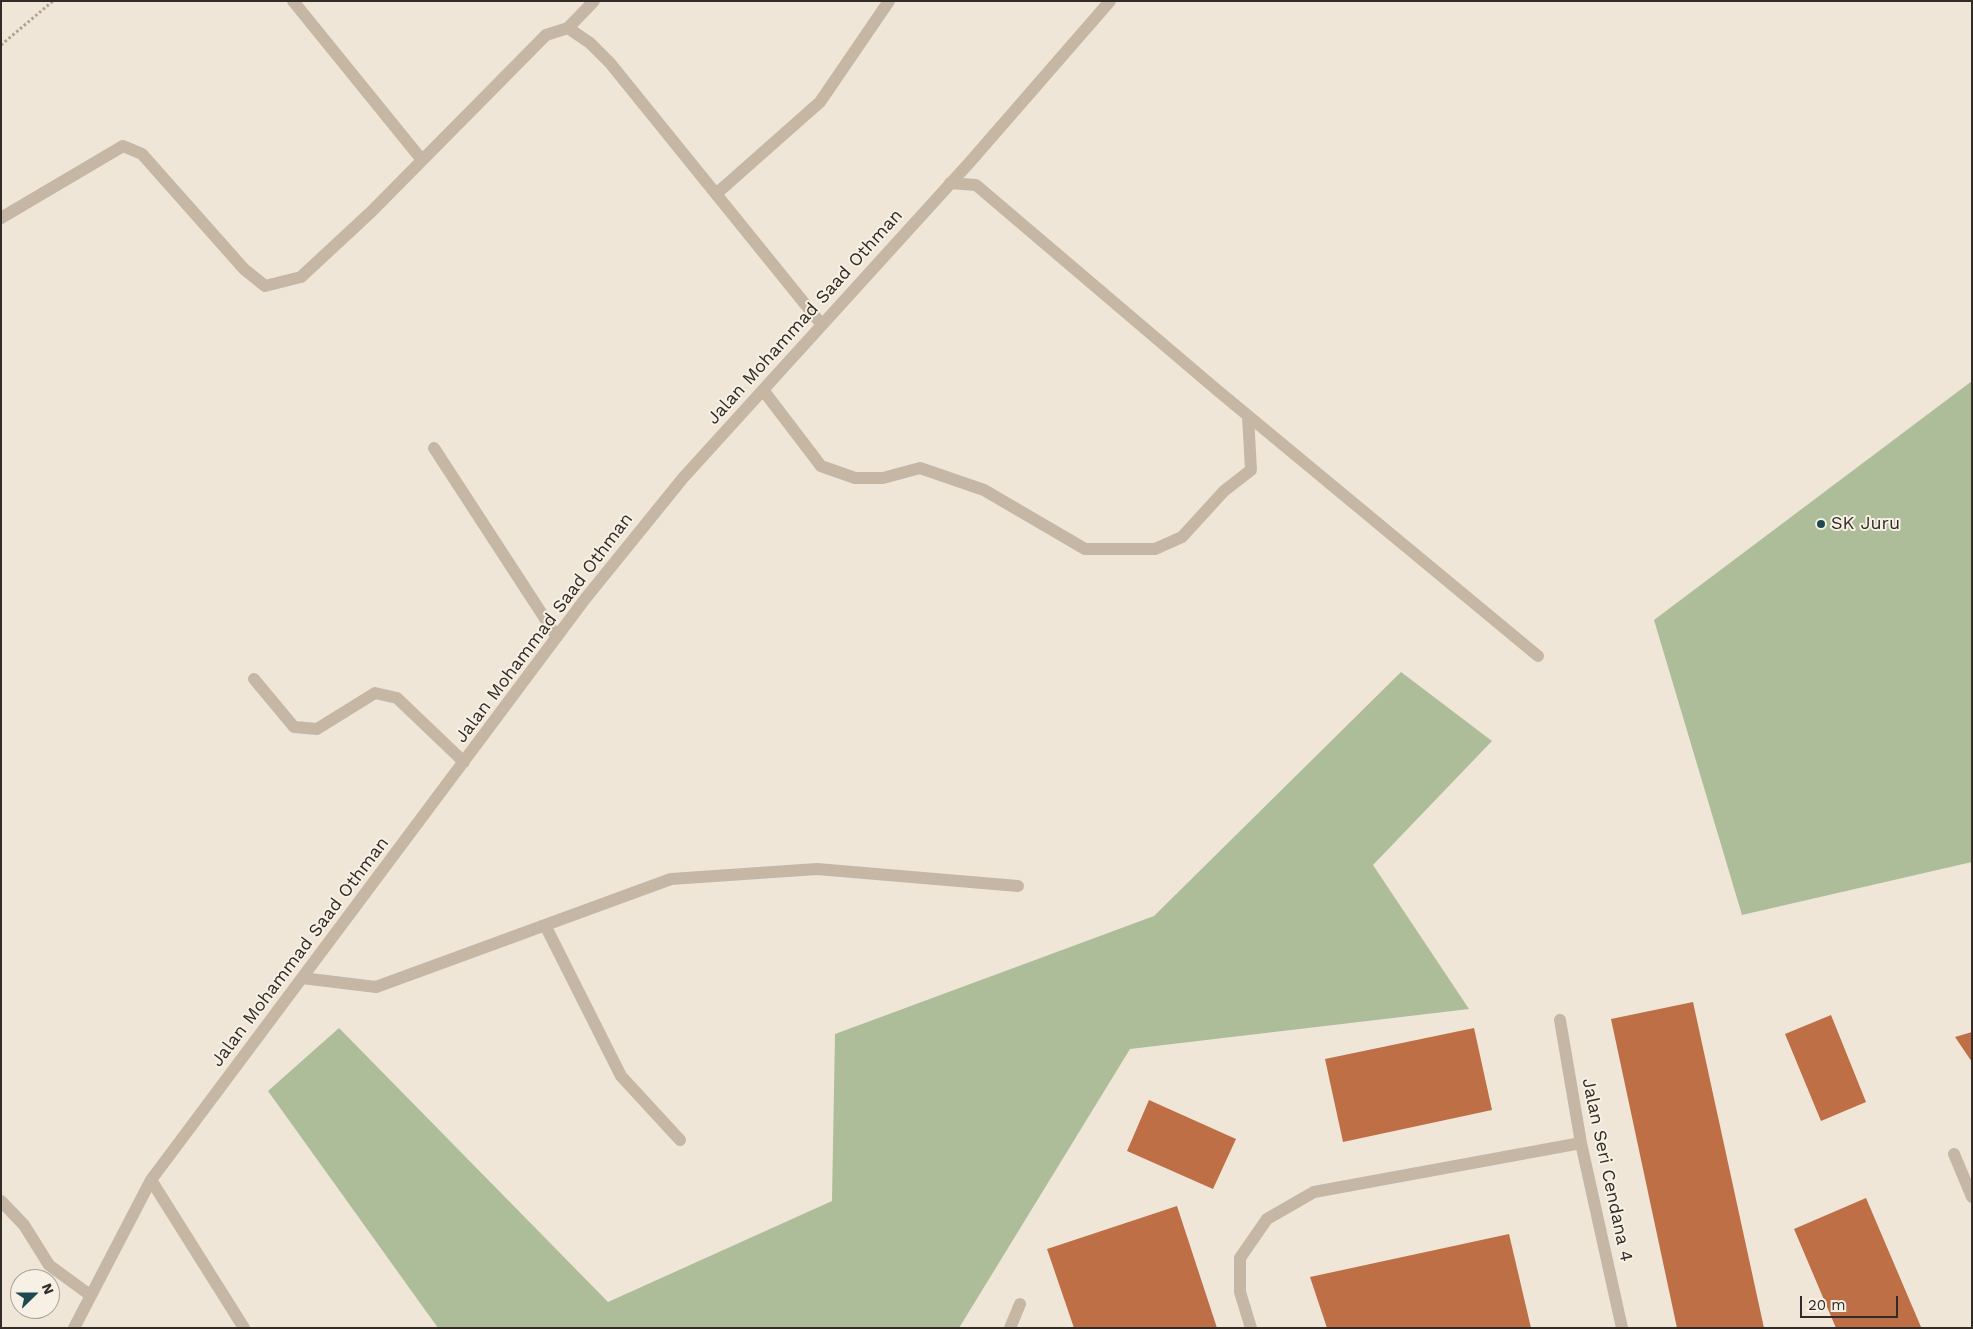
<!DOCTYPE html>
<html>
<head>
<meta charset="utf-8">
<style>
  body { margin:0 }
  #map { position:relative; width:1973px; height:1329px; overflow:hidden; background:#efe6d8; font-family:"Work Sans",sans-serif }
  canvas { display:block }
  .frame { position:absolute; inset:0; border:2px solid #322b26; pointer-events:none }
  .north { position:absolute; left:10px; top:1269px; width:50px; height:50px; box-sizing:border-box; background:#f7f0e4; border:1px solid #a8a198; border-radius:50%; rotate:68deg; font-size:14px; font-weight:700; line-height:20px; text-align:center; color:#322b26 }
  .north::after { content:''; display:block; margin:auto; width:18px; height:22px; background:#1e4951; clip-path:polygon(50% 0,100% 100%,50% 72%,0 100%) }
  .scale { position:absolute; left:1800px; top:1296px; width:98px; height:22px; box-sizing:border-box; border:2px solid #322b26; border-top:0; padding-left:6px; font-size:15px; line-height:18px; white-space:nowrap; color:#322b26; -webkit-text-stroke:4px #f7f0e4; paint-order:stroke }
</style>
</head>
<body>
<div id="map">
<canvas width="1973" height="1329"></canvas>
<div class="frame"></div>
<div class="north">N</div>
<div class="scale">20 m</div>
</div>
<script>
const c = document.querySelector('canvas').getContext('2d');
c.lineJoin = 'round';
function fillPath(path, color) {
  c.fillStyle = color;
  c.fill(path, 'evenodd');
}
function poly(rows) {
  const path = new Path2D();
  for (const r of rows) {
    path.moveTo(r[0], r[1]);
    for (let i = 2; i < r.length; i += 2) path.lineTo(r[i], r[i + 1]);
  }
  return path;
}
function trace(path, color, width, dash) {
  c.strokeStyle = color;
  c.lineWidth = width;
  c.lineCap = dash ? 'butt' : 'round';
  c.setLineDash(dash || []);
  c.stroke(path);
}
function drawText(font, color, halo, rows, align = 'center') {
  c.font = font + ' "Work Sans",sans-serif';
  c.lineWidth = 4;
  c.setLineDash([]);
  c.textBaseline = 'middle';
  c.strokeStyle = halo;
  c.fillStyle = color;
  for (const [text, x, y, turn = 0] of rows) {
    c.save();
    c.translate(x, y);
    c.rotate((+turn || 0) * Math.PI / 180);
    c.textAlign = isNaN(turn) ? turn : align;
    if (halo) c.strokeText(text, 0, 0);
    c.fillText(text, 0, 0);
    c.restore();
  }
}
fillPath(poly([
  [1972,381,1972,862,1742,915,1654,620],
  [1401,672,1492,741,1373,865,1469,1009,1130,1049,959,1328,438,1328,268,1091,339,1028,608,1302,832,1201,835,1034,1154,916]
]), '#adbd99');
fillPath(poly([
  [1693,1002,1764,1328,1677,1328,1611,1019],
  [1831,1015,1866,1102,1821,1121,1785,1034],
  [1474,1028,1492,1110,1343,1142,1325,1059],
  [1972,1032,1972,1062,1955,1037],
  [1149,1100,1236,1139,1213,1189,1127,1151],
  [1866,1198,1921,1327,1918,1328,1836,1328,1794,1229],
  [1177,1206,1217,1328,1074,1328,1047,1249],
  [1509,1234,1531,1328,1327,1328,1310,1277]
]), '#bf6f46');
trace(poly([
  [1,45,53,1]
]), '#b2a18f', 3, [2.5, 2.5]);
trace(poly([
  [1010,1328,1020,1304]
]), '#c6b7a5', 12);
trace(poly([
  [293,1,422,160],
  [568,28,590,43,610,63,822,325],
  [950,183,976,185,1217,390,1538,656],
  [716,194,820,102,889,1],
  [1,218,123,146,142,154,244,269,265,286,301,277,371,212,546,35,568,28,594,1],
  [763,390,821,466,855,478,883,478,920,468,984,490,1085,549,1155,549,1182,537,1224,491,1251,470,1248,416],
  [434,448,557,637],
  [254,679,294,727,317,729,375,693,397,698,464,762],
  [545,925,621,1076,680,1140],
  [302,978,376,987,671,879,817,869,1018,886],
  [1560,1020,1581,1143,1622,1328],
  [1954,1154,1972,1197],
  [151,1180,244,1328],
  [1,1201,24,1225,49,1265,90,1295],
  [74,1328,151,1180,585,599,683,478,970,162,1110,1],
  [1251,1328,1240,1292,1240,1258,1267,1219,1314,1192,1581,1143]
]), '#c6b7a5', 12);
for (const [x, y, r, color] of [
  [1821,524,5,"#1e4951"]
]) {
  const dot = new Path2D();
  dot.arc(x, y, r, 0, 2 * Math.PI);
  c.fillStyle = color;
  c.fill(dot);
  trace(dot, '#f7f0e4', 2);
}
drawText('18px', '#322b26', '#f7f0e4', [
  ["Jalan Mohammad Saad Othman",805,317,-48],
  ["Jalan Mohammad Saad Othman",544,628,-53],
  ["Jalan Mohammad Saad Othman",300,952,-53],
  ["Jalan Seri Cendana 4",1607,1170,78]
]);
drawText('18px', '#322b26', '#f7f0e4', [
  ["SK Juru",1831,524]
], 'left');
</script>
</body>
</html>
